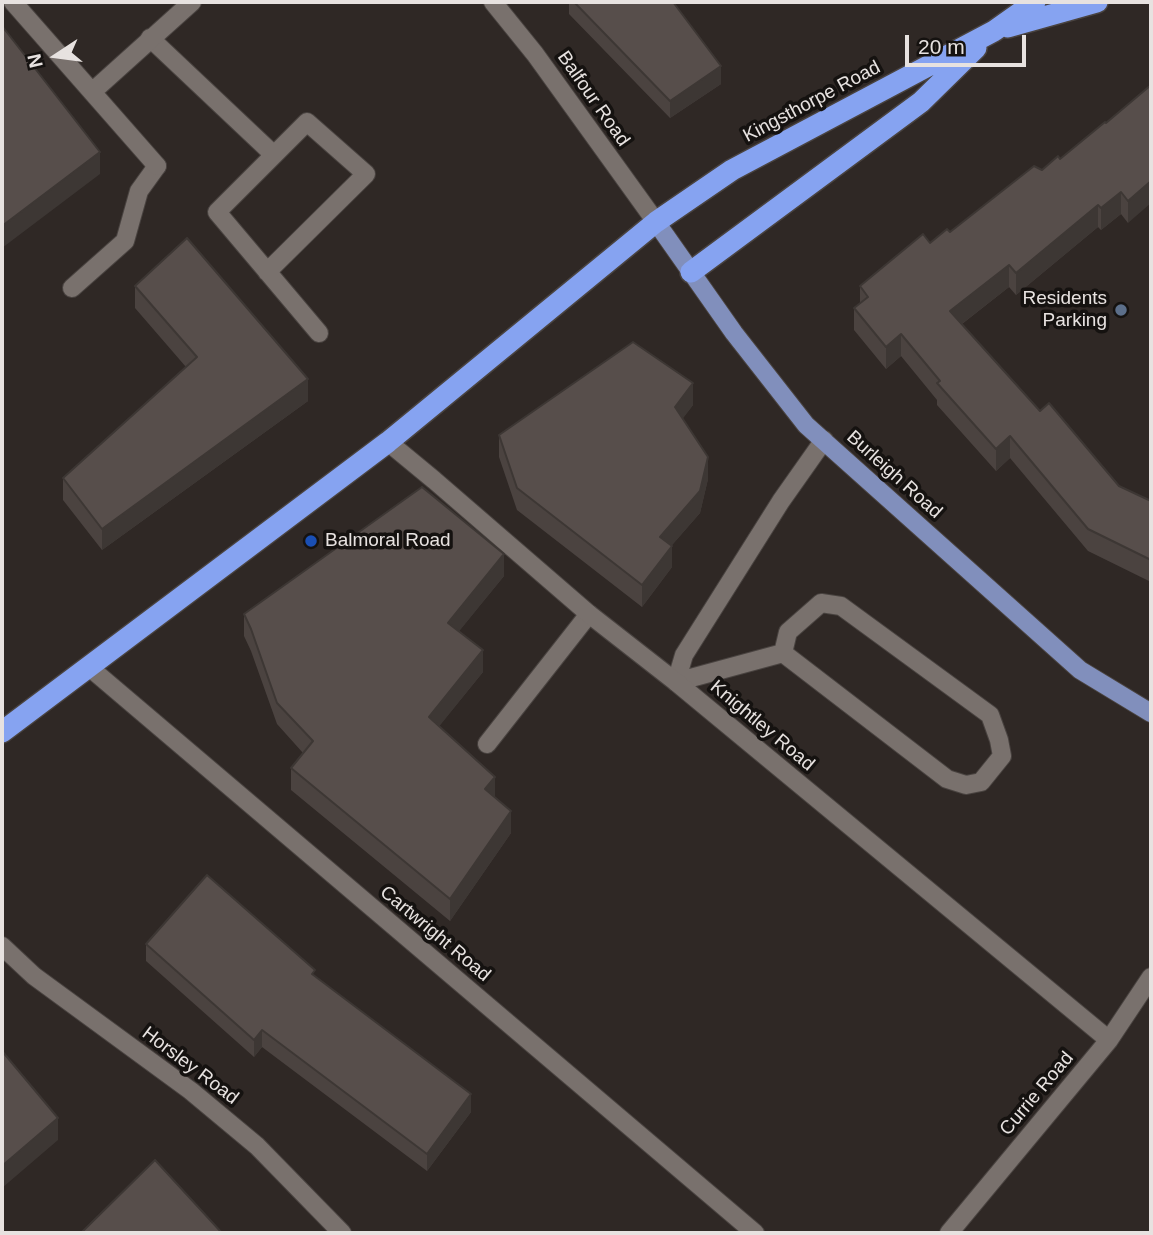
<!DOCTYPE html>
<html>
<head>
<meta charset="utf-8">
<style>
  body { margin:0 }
  #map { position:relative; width:1153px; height:1235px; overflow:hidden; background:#2f2825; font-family:Arial,sans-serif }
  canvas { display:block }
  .frame { position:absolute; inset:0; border:4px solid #e7e2e0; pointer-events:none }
  .north { position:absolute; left:21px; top:21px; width:70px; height:70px; -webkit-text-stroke:5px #151210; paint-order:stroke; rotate:257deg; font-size:19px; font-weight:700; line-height:28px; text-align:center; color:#e7e2e0 }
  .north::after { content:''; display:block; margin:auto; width:24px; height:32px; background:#e7e2e0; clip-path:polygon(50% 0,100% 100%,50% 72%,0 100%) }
  .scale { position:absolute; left:905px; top:35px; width:121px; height:32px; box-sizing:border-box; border:4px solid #e7e2e0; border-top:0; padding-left:9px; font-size:21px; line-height:24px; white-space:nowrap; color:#e7e2e0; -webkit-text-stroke:5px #151210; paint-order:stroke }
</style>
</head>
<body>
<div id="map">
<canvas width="1153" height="1235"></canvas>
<div class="frame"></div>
<div class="north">N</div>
<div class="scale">20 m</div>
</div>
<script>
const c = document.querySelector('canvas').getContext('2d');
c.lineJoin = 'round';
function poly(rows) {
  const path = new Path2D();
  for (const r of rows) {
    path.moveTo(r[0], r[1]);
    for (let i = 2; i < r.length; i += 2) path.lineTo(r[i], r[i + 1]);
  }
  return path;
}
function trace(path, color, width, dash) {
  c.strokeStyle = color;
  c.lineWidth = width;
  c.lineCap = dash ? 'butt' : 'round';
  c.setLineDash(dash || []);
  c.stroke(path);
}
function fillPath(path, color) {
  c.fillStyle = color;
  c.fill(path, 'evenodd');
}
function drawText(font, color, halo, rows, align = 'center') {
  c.font = font + ' Arial,sans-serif';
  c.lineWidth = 7;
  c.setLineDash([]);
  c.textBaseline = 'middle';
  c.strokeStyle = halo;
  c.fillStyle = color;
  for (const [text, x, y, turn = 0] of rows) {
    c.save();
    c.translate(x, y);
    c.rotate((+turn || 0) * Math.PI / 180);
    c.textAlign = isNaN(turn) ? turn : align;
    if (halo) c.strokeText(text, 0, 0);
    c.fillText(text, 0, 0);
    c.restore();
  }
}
const lane = poly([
  [150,38,274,155,217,212,319,333],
  [267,272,366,174,307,122,274,155],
  [72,288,125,241,139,191,157,166],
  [676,682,783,653,788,632,821,603,841,606,990,715,999,740,1002,756,981,782,966,785,947,779,783,653],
  [676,682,684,655,781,501,824,440],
  [487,744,589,614]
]);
const street = poly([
  [13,2,157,166],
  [493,2,535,54,656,222],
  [92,92,192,2],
  [388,442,434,480,589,614,676,682,1109,1040],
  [89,667,755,1233],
  [2,946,34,976,191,1091,257,1146,342,1233],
  [949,1233,1109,1040,1151,977]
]);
const primary = poly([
  [656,222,734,333,806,425,1080,670,1151,713]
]);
const highway = poly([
  [1008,27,1097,2],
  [691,272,921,102,976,48],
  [2,732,388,442,656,222,732,170,994,31,1035,2]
]);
trace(lane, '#494340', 20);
trace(street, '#494340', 20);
trace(primary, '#494340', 20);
trace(highway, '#494340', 24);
trace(lane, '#79716d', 18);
trace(street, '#79716d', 18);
trace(primary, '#818fbc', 18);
trace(highway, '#86a3f1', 21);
fillPath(poly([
  [569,2,673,2,721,84,670,118,569,14],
  [1151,85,1128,223,1121,214,1101,230,1098,227,1016,295,1009,287,962,324,1040,411,1119,486,1151,501,1151,582,1088,551,1010,458,996,471,937,405,937,400,901,356,886,369,854,330,854,308,860,303,860,286,930,243,950,232,1060,159,1106,123],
  [135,286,308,401,102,550,63,500,63,478,186,367,135,308],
  [693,405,682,419,708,479,700,513,671,546,672,567,642,607,517,510,499,457,499,435],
  [504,576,458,632,483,672,439,726,495,798,511,833,450,921,291,790,291,768,303,753,277,724,251,651,244,636,244,614],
  [146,944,315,976,471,1112,427,1171,262,1047,254,1057,146,961]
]), '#4b4340');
fillPath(poly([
  [721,66,721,84,670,118,670,101],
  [100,152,100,174,2,248,2,226],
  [1151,181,1151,203,1128,223,1128,201],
  [1121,192,1121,214,1101,230,1101,208],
  [1098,205,1098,227,1016,295,1016,273],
  [1009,265,1009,287,950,333,950,311],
  [901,334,901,356,886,369,886,347],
  [308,379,308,401,102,550,102,529],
  [693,383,693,405,675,429,675,407],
  [1010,436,1010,458,996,471,996,449],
  [708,457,708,479,700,513,660,559,660,537],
  [672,546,672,567,642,607,642,585],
  [504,554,504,576,448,645,448,623],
  [483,650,483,672,429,739,429,717],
  [495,777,495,798,485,789],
  [511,811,511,833,450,921,450,899],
  [262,1030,262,1047,254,1057,254,1040],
  [471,1094,471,1112,427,1171,427,1154],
  [58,1118,58,1140,2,1188,2,1166]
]), '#3d3734');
const building = poly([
  [574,2,673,2,721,66,670,101,574,2],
  [2,26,100,152,2,226,2,26],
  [1151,85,1151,181,1128,201,1121,192,1101,208,1098,205,1016,273,1009,265,950,311,1040,411,1049,403,1119,486,1151,501,1151,560,1088,529,1010,436,996,449,937,383,940,381,901,334,886,347,854,308,868,297,860,286,923,234,930,243,947,229,950,232,1034,166,1042,170,1058,156,1060,159,1105,122,1106,123,1151,85],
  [187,238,308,379,102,529,63,478,197,357,135,286,187,238],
  [633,342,693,383,675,407,708,457,700,491,660,537,672,546,642,585,517,488,499,435,633,342],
  [422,487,504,554,448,623,483,650,429,717,495,777,485,789,511,811,450,899,291,768,313,741,277,703,251,629,244,614,422,487],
  [207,875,315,970,312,974,471,1094,427,1154,262,1030,254,1040,146,944,207,875],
  [2,1051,58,1118,2,1166,2,1051],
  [155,1160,222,1233,81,1233,155,1160]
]);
fillPath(building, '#574e4b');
trace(building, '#3d3734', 2);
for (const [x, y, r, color] of [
  [1121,310,7,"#5c6f8a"],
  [311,541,7,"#1a4fb4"]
]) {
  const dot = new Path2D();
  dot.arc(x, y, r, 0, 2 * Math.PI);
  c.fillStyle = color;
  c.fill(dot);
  trace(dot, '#151210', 2.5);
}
drawText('19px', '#e7e2e0', '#151210', [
  ["Balfour Road",593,99,55],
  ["Kingsthorpe Road",812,102,-28],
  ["Burleigh Road",894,475,42],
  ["Knightley Road",762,726,40],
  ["Cartwright Road",435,934,40],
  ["Horsley Road",190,1066,37],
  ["Currie Road",1037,1094,-50]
]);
drawText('19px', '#e7e2e0', '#151210', [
  ["Residents",1107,299],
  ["Parking",1107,321],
  ["Balmoral Road",325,541,"left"]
], 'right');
</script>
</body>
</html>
